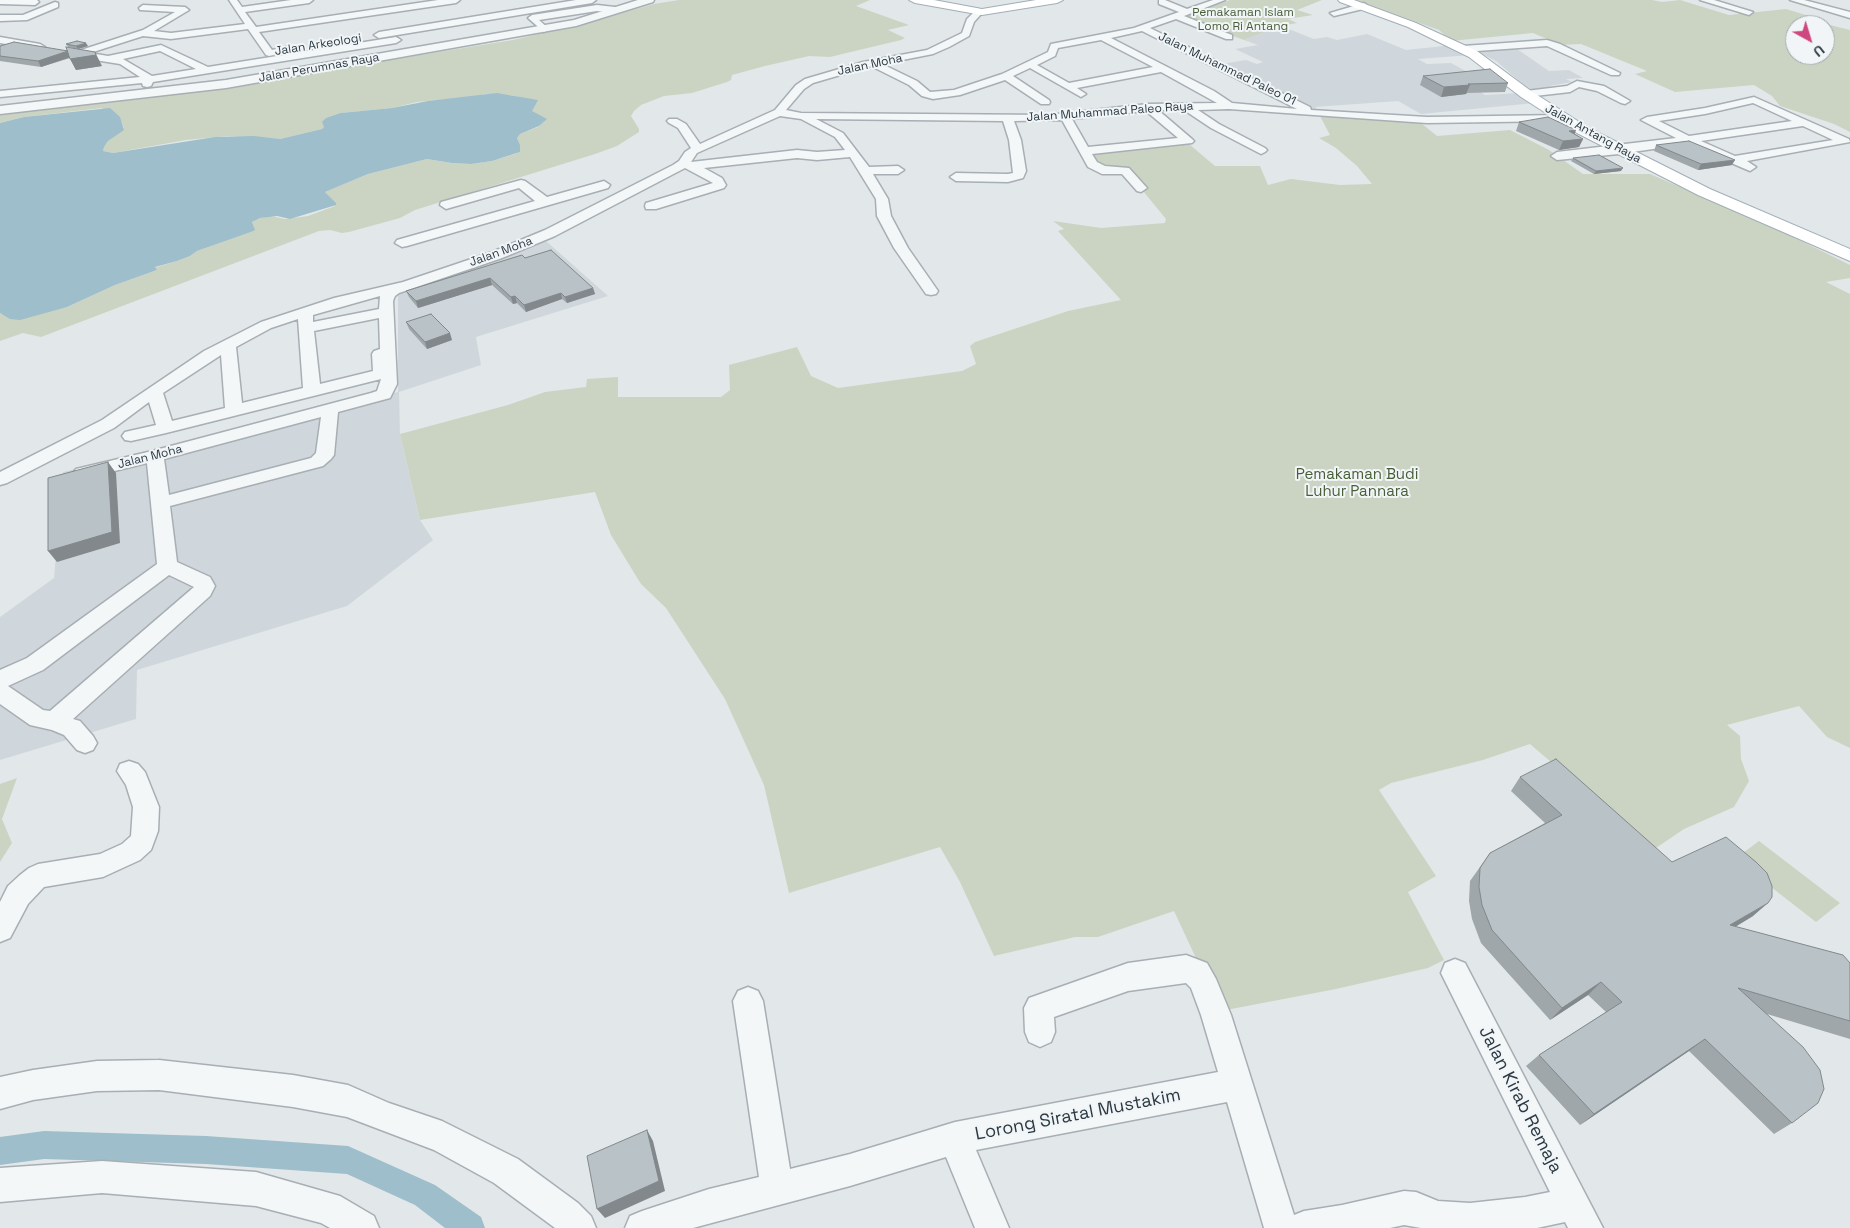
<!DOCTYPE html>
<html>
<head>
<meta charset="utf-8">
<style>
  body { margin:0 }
  #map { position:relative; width:1850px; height:1228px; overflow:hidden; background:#e2e7ea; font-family:"Space Grotesk",sans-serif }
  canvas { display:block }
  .north { position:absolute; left:1785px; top:15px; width:50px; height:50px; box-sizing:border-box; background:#f1f5f7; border:1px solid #a1aaaf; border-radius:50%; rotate:141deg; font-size:14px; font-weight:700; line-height:20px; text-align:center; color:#2a3942 }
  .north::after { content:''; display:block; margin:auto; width:18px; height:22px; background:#ce477e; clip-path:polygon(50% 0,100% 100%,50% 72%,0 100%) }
</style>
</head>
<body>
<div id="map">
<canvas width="1850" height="1228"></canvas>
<div class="north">U</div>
</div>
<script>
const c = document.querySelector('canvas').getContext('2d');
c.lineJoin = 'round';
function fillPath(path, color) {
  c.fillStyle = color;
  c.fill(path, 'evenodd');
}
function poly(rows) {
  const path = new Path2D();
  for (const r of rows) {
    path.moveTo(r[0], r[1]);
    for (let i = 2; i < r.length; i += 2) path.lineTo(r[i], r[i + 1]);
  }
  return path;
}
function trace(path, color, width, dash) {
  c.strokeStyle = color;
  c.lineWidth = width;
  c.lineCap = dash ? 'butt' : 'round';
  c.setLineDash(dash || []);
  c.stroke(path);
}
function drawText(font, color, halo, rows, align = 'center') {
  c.font = font + ' "Space Grotesk",sans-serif';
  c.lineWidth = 4;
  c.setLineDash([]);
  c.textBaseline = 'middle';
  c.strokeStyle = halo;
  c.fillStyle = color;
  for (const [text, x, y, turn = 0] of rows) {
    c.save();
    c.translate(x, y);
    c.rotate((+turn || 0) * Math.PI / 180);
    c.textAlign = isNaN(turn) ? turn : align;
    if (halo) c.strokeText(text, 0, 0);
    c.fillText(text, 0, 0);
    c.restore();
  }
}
fillPath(poly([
  [1281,26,1314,39,1327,37,1337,40,1367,34,1406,50,1453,45,1472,55,1418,59,1427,64,1451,63,1471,74,1458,79,1485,95,1519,93,1535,103,1421,114,1398,101,1315,107,1321,113,1310,112,1216,65,1246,60,1257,64,1263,62,1235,49,1258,45,1244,40],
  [1517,49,1549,71,1569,70,1583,78,1566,79,1572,82,1549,86,1557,90,1532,92,1496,61,1478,52],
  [546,241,608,296,476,337,481,365,399,392,400,434,420,520,433,540,347,606,137,670,136,719,0,760,0,617,54,578,63,472,398,392,398,291]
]), '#d0d7dc');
fillPath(poly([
  [679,0,870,0,856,6,909,25,888,30,905,38,901,40,830,57,809,56,765,66,732,75,731,80,727,82,692,93,664,96,641,105,634,111,631,116,639,129,639,132,617,146,595,154,415,210,400,218,349,232,342,233,330,230,319,231,41,337,23,333,0,341,0,313,1,314,67,307,115,285,157,270,154,268,177,261,190,256,197,251,251,232,254,227,252,222,260,218,271,216,285,219,308,216,335,206,335,203,325,192,368,174,427,159,452,163,471,164,492,161,515,154,520,152,520,145,517,138,520,134,538,127,546,119,533,114,523,98,510,95,487,94,471,97,417,102,392,108,341,113,322,129,280,139,228,136,186,140,113,153,103,151,104,147,108,141,124,128,121,121,102,108,24,117,0,123,0,112,176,94,513,40,594,21,654,4],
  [1230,0,1322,0,1297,10,1313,15,1288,19,1297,23,1281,26,1244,40,1180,17],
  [1355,0,1652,0,1662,2,1680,0,1729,15,1786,9,1809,16,1798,17,1850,30,1850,132,1834,124,1780,106,1772,96,1754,85,1675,92,1635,74,1647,71,1581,44,1561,45,1533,33,1451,41,1439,30],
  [1795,25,1825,25,1825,55,1795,55],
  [1320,116,1421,123,1437,136,1510,130,1549,150,1583,174,1650,174,1771,226,1850,265,1850,278,1826,282,1850,294,1850,748,1827,737,1799,706,1727,725,1740,736,1741,759,1749,781,1734,807,1684,829,1653,850,1530,744,1483,760,1391,783,1379,790,1436,876,1408,892,1444,960,1428,968,1336,989,1205,1014,1193,992,1195,956,1174,911,1098,937,1075,937,994,956,960,882,940,847,789,893,764,785,725,699,666,608,641,584,611,535,595,492,420,520,400,434,508,405,545,392,586,387,587,379,618,377,618,397,721,397,730,390,729,365,797,347,811,376,838,388,962,371,976,364,970,346,975,342,1068,311,1121,300,1058,231,1064,229,1053,221,1101,228,1165,223,1166,219,1125,169,1105,168,1091,154,1189,144,1215,166,1260,166,1268,185,1291,179,1340,185,1372,184,1357,166,1336,148,1319,138,1330,135],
  [17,778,2,819,12,843,0,862,0,784],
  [1759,841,1840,903,1816,922,1735,859]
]), '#cbd4c3');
fillPath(poly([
  [497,93,538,100,532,111,547,119,539,126,520,134,517,138,520,145,520,152,492,161,471,164,452,163,427,159,368,174,325,192,336,203,336,205,290,219,277,216,260,218,252,222,255,230,251,232,197,251,190,256,177,261,155,267,157,270,115,285,67,307,20,320,10,319,0,313,0,123,24,117,110,108,120,117,124,130,108,141,104,147,103,151,113,153,215,137,254,136,280,139,322,129,324,127,322,122,326,118,341,113,392,108,428,101]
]), '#9dbeca');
fillPath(poly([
  [44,1131,206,1136,348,1146,435,1185,481,1217,485,1228,445,1228,415,1205,347,1174,206,1164,44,1159,0,1165,0,1137,44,1131]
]), '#9dbeca');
const minor = poly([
  [0,0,37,0,39,2,35,5,0,4,0,0],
  [229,0,237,0,242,7,291,0,313,0,309,3,245,12,256,27,438,0,460,0,456,3,259,32,272,50,290,46,295,49,293,51,269,56,266,55,248,29,171,39,143,36,90,53,108,56,161,45,208,67,396,37,401,40,396,43,153,82,151,86,147,87,143,86,142,83,0,97,0,91,140,77,120,64,70,56,65,53,70,50,78,51,143,30,175,12,140,10,139,8,143,5,185,7,189,10,154,31,171,33,245,24,229,0],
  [160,51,196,69,152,76,123,59,160,51],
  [576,0,596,0,592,3,379,38,374,35,379,32,576,0],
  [1159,0,1165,0,1187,9,1213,0,1225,0,1184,16,1232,35,1232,39,1226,39,1176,19,1150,28,1310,107,1311,110,1427,117,1561,115,1567,118,1561,121,1427,123,1229,109,1198,110,1219,124,1265,148,1267,150,1265,152,1261,154,1211,128,1184,110,1158,110,1192,139,1194,141,1192,143,1092,154,1097,162,1105,166,1129,168,1147,188,1141,192,1137,191,1122,174,1102,174,1088,167,1062,120,1014,121,1021,140,1026,171,1023,178,1008,182,956,181,950,177,956,173,1008,174,1013,173,1009,140,1003,121,816,119,843,133,869,167,898,166,904,170,898,174,873,174,888,199,891,216,908,248,938,291,936,294,931,295,926,294,894,248,877,216,876,199,850,157,817,160,797,158,704,168,722,178,726,185,724,188,656,209,646,209,645,206,646,203,713,183,685,168,555,236,502,258,399,293,395,296,393,301,397,384,390,398,338,412,334,455,331,459,323,466,170,506,177,562,210,577,215,586,210,596,73,719,80,721,93,736,97,743,93,750,85,753,77,750,64,735,52,730,30,725,0,704,0,670,27,658,157,564,147,463,82,479,76,477,73,473,76,469,152,451,371,393,377,391,381,379,166,433,131,441,125,440,122,436,125,432,156,425,149,402,114,428,7,483,0,485,0,472,102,420,204,351,261,322,334,298,403,282,492,252,545,230,673,165,679,161,685,152,691,148,678,128,669,123,667,121,669,119,677,119,686,124,700,144,775,110,796,85,805,79,863,62,927,50,962,33,967,19,976,10,982,10,983,12,974,22,969,36,949,47,933,54,882,64,917,81,930,92,954,90,1002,74,1048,52,1051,44,1134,28,1179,12,1159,4,1159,0],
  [1142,31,1297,109,1232,103,1214,91,1111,38,1142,31],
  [1101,40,1153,67,1069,83,1037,65,1055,56,1058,48,1101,40],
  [871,66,909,85,922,96,933,99,960,95,1005,80,1041,104,1049,104,1050,102,1049,100,1013,76,1030,68,1081,97,1086,94,1077,88,1161,72,1217,103,1148,104,1048,115,801,113,786,110,804,89,813,83,871,66],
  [1146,111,1178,138,1088,147,1072,119,1146,111],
  [780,116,801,119,835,137,845,150,817,152,797,150,691,162,697,153,780,116],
  [380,296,379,309,313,322,313,315,380,296],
  [379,318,380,349,374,351,372,354,373,371,320,384,314,331,379,318],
  [298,319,303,388,242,403,236,347,271,328,298,319],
  [221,355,225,408,172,421,163,393,221,355],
  [321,417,316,453,311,458,169,495,164,459,321,417],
  [169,575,194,587,50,711,43,710,8,686,43,670,169,575],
  [1700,0,1714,0,1753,12,1749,15,1700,0],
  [1790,0,1804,0,1850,12,1850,18,1790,0],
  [55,2,58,3,58,7,27,20,0,21,0,15,23,15,55,2],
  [1364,3,1368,6,1367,8,1334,16,1330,13,1364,3],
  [597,5,615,7,619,10,615,13,597,11,539,20,549,29,544,32,528,18,532,15,597,5],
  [0,37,40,44,45,47,40,50,0,43,0,37],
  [1547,40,1560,44,1620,73,1619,75,1611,75,1547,46,1463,52,1458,49,1463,46,1547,40],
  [1577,81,1604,86,1630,101,1625,104,1621,103,1597,91,1579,87,1570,92,1526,97,1521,94,1526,91,1567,86,1577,81],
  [1754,97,1849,139,1850,142,1747,161,1756,167,1750,171,1687,144,1619,154,1557,160,1551,156,1557,152,1676,138,1641,120,1647,117,1705,108,1754,97],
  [1753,103,1792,121,1689,136,1659,121,1705,114,1753,103],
  [1803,126,1833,140,1735,156,1701,141,1803,126],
  [521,180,525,181,547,197,604,181,610,185,608,188,407,246,402,247,395,243,397,240,535,201,519,188,446,209,440,205,441,202,521,180],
  [129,761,138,764,145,772,159,807,158,831,151,850,140,860,103,877,44,887,28,904,10,938,0,942,0,902,8,886,20,875,29,868,38,864,100,854,122,844,131,836,133,807,126,785,117,771,120,764,129,761],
  [1186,955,1207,963,1216,979,1231,1015,1294,1215,1304,1211,1342,1205,1404,1191,1416,1192,1438,1201,1470,1203,1525,1197,1550,1192,1441,973,1445,963,1455,959,1465,963,1603,1228,1568,1228,1565,1222,1537,1228,1421,1228,1404,1225,1390,1228,1264,1228,1227,1102,976,1150,1009,1228,975,1228,946,1157,850,1186,693,1228,625,1228,630,1216,642,1211,709,1189,759,1177,733,1001,738,991,748,987,758,991,763,1001,790,1169,850,1154,955,1122,1218,1072,1201,1015,1191,988,1186,983,1128,991,1054,1017,1055,1032,1051,1042,1040,1047,1029,1042,1025,1032,1024,1008,1029,998,1128,963,1186,955],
  [159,1060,293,1075,348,1085,389,1103,442,1121,518,1159,578,1203,591,1216,596,1228,555,1228,494,1183,434,1150,347,1117,293,1107,159,1090,97,1091,33,1100,0,1109,0,1077,33,1070,97,1061,159,1060],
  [102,1161,256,1172,340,1196,374,1216,379,1228,330,1228,321,1223,256,1206,102,1193,0,1202,0,1168,102,1161]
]);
const tertiary = poly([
  [638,0,654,0,653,2,576,26,226,88,0,114,0,106,226,80,574,20,638,0]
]);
const primary = poly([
  [909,0,934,0,982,9,1036,0,1063,0,1057,3,982,15,915,3,909,0],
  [1338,0,1354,0,1416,23,1477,51,1531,91,1587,127,1710,189,1850,249,1850,261,1698,195,1577,133,1521,97,1469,57,1408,27,1340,2,1338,0]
]);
trace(minor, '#a7afb4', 3);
trace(tertiary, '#a7afb4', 3);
trace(primary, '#a1aeb6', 2);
fillPath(minor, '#f4f7f8');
fillPath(tertiary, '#f4f7f8');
fillPath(primary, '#fff');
fillPath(poly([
  [66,44,88,46,78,49,68,47],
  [0,46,68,51,102,66,76,70,70,58,41,67,0,61],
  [1423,76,1508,83,1505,92,1467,93,1466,94,1441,97,1420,85],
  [1519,122,1575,134,1583,139,1579,147,1559,150,1516,131],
  [1656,145,1732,165,1698,170,1654,151],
  [1573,158,1621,171,1594,174,1571,161],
  [525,258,593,288,595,294,567,303,562,299,526,312,517,303,513,304,492,285,418,308,409,297,406,291],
  [406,322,452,340,427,349,409,329],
  [1520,777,1672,862,1753,916,1735,927,1850,963,1850,1039,1767,1014,1792,1123,1774,1134,1689,1051,1580,1125,1526,1066,1539,1055,1606,1012,1588,995,1550,1020,1481,943,1472,919,1469,901,1470,881,1490,853,1545,823,1511,791]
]), '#9fa7ab');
fillPath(poly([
  [86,43,88,46,78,49,76,46],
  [68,51,71,57,41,67,38,61],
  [95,52,102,66,76,70,70,59],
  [1470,85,1466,94,1441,97,1444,87],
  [1576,130,1573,139,1569,131],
  [1583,139,1579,147,1559,150,1563,141],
  [1735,160,1732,165,1698,170,1701,164],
  [1623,168,1621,171,1594,174,1596,171],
  [490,278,492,285,418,308,416,301],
  [593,288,595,294,567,303,565,297],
  [561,293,562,299,526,312,524,305],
  [515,296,517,303,513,304,511,297],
  [450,333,452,340,427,349,425,342],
  [108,462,116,473,120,543,57,562,48,551],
  [1768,903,1753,916,1715,939,1730,925],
  [1601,982,1588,995,1550,1020,1562,1008],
  [1705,1039,1689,1051,1580,1125,1594,1114],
  [647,1130,653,1141,665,1191,605,1218,597,1209]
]), '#82888b');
const building = poly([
  [77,41,86,43,76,46,66,44,77,41],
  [14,42,68,51,38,61,0,56,0,46,14,42],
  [66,47,95,52,96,55,70,59,66,47],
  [1490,69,1508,83,1468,84,1470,85,1444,87,1423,76,1490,69],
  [1548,117,1576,130,1569,131,1583,139,1563,141,1519,122,1548,117],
  [1689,141,1735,160,1701,164,1656,145,1689,141],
  [1599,155,1623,168,1596,171,1573,158,1599,155],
  [551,250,593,288,565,297,561,293,524,305,515,296,511,297,490,278,416,301,406,291,522,255,525,258,551,250],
  [431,314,450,333,425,342,406,322,431,314],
  [108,462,112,532,48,551,48,478,108,462],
  [1556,759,1672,862,1726,837,1756,862,1767,873,1772,886,1772,897,1768,903,1730,925,1843,955,1850,963,1850,1021,1738,988,1803,1047,1820,1070,1824,1089,1818,1103,1792,1123,1705,1039,1594,1114,1539,1055,1622,1002,1601,982,1562,1008,1492,930,1482,905,1479,887,1480,868,1490,853,1562,815,1520,777,1556,759],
  [647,1130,659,1181,597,1209,587,1156,647,1130]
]);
fillPath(building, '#b9c2c7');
trace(building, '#82888b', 1);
drawText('12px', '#485e37', '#f1f5f7', [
  ["Pemakaman Islam",1243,13],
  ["Lomo Ri Antang",1243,27]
]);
drawText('12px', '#2a3942', '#f1f5f7', [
  ["Jalan Arkeologi",318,45,-9],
  ["Jalan Moha",870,65,-12],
  ["Jalan Perumnas Raya",319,68,-10],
  ["Jalan Muhammad Paleo 01",1227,69,26],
  ["Jalan Muhammad Paleo Raya",1110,112,-4],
  ["Jalan Antang Raya",1593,134,29],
  ["Jalan Moha",501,252,-20],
  ["Jalan Moha",150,457,-14]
]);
drawText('15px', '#485e37', '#f1f5f7', [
  ["Pemakaman Budi",1357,475],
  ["Luhur Pannara",1357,492]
]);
drawText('18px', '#2a3942', '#f1f5f7', [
  ["Jalan Kirab Remaja",1520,1100,63],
  ["Lorong Siratal Mustakim",1078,1115,-11]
]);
</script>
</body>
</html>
